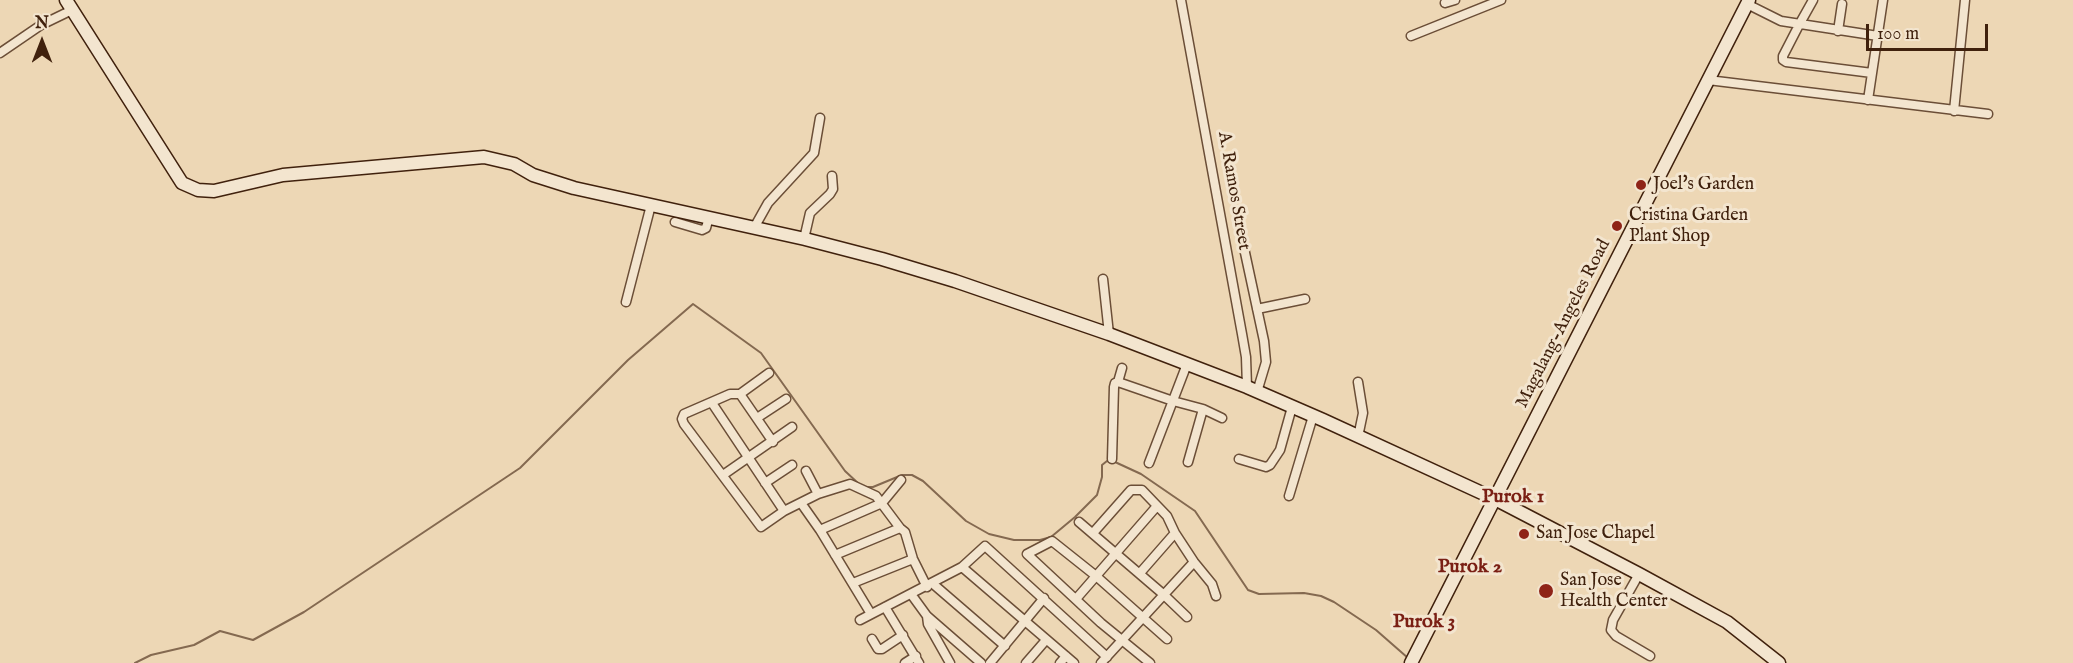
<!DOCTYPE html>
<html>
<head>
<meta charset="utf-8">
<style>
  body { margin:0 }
  #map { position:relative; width:2073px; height:663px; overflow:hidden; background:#edd7b5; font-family:"IM FELL English",serif }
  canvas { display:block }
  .north { position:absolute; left:12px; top:12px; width:60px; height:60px; -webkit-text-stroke:4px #f3e5cf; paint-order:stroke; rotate:0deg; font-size:16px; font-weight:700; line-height:24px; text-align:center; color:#40210d }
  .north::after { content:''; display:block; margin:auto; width:21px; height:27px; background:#40210d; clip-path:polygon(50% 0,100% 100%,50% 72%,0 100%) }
  .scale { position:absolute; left:1866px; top:24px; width:122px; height:27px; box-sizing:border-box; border:3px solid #40210d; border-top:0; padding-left:8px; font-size:18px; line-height:21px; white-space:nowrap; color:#40210d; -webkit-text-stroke:4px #f3e5cf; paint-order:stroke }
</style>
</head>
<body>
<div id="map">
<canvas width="2073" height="663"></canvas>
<div class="north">N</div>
<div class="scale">100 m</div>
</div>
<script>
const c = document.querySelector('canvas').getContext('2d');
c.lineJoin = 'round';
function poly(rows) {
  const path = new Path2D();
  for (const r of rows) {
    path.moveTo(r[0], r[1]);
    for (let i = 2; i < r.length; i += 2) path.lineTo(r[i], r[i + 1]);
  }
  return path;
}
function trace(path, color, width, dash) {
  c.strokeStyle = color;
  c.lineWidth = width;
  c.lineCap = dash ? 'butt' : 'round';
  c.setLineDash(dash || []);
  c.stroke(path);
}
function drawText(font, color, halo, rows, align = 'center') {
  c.font = font + ' "IM FELL English",serif';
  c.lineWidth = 6;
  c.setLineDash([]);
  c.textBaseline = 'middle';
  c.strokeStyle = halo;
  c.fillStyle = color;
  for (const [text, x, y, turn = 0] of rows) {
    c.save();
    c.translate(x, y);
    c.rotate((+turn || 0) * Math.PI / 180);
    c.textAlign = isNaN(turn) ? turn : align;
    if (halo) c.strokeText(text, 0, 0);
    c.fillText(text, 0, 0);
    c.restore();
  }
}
trace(poly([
  [863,487,873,487,902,475,912,475,923,481,966,521,989,534,1014,540,1040,540,1051,537,1075,517,1097,495,1102,477,1102,465,1107,461,1115,462,1141,474,1195,511,1248,590,1259,594,1304,593,1321,596,1334,602,1376,630,1408,658],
  [135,663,151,655,194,645,220,631,253,640,304,612,520,468,628,360,693,304,761,353,845,471,859,484]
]), '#846950', 2);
const street = poly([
  [1181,0,1242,334,1246,357,1247,387],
  [1813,0,1799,25,1783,56,1783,60,1786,62,1872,73],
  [1445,3,1455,0],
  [1747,4,1781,21,1878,36],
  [1838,31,1842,4],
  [1411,36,1501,0],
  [0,53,41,25,72,10],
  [1708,80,1988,114],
  [1868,100,1883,0],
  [1954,111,1965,0],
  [675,222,702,230,706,228,709,217],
  [754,228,768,203,814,153,820,118],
  [804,239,810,213,830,194,833,189,832,176],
  [1244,248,1264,341,1266,362,1257,392],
  [1103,279,1109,334],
  [626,302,651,205],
  [1257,309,1305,299],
  [769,373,740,394,730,394,684,414,682,419,684,424,761,527,784,511,818,494,850,484,876,496,900,528,905,532,913,559,927,587],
  [1118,382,1122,368],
  [1358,382,1363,413,1358,437],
  [740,394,773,442],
  [712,403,784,511],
  [757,418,786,399],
  [1112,459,1114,387,1115,383,1118,382,1173,401,1203,409,1222,418],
  [1239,459,1266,467,1270,465,1280,450,1292,407],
  [1188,462,1203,409],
  [1149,463,1187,364],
  [806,471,818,494],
  [723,475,792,427],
  [765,483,792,465],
  [1289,496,1313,416],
  [801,503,820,530,871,614],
  [1079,522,1163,594,1187,617],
  [820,530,882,503,901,480],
  [1093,533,1131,490,1142,490,1167,516,1175,533,1194,562,1212,584,1216,596],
  [835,555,900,528],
  [962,567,1074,663],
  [1140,573,1175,533],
  [1639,574,1613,620,1611,630,1616,636,1650,656],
  [853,583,913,559],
  [932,583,1005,646],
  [911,594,927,616,981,663],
  [1076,599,1157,506],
  [885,607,919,663],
  [927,616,928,624,950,663],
  [860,620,962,567,985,546,1107,657],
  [872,639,878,649,882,649,903,635],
  [905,663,916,656],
  [990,663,1044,598],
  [1026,663,1046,640],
  [1060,663,1066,656],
  [1101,663,1194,562],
  [1150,663,1101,623,1027,554,1052,541,1096,576,1167,639]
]);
const secondary = poly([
  [66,0,182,183,198,190,214,191,283,175,484,157,514,164,533,175,574,188,805,239,882,259,955,281,1109,334,1247,387,1323,420,1495,499,1639,574,1727,622,1779,663],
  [1411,663,1749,0]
]);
trace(street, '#6b4e37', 11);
trace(secondary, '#40210d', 15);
trace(street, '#f3e5cf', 8);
trace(secondary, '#f3e5cf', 12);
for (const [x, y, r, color] of [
  [1641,185,6,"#8f2418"],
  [1617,226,6,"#8f2418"],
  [1524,534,6,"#8f2418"],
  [1546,591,8,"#8f2418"]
]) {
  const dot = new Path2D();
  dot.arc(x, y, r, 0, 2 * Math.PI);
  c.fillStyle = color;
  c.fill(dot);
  trace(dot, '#f3e5cf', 2);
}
drawText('18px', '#40210d', '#f3e5cf', [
  ["Joel's Garden",1653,185],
  ["Cristina Garden",1629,216],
  ["Plant Shop",1629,237],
  ["San Jose Chapel",1536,534],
  ["San Jose",1560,581],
  ["Health Center",1560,602]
], 'left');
drawText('18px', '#40210d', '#f3e5cf', [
  ["A. Ramos Street",1233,191,80],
  ["Magalang-Angeles Road",1564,324,-63]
]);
drawText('bold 20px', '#7a1f14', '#f3e5cf', [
  ["Purok 1",1513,498],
  ["Purok 2",1470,568],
  ["Purok 3",1424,623]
]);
</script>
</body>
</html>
